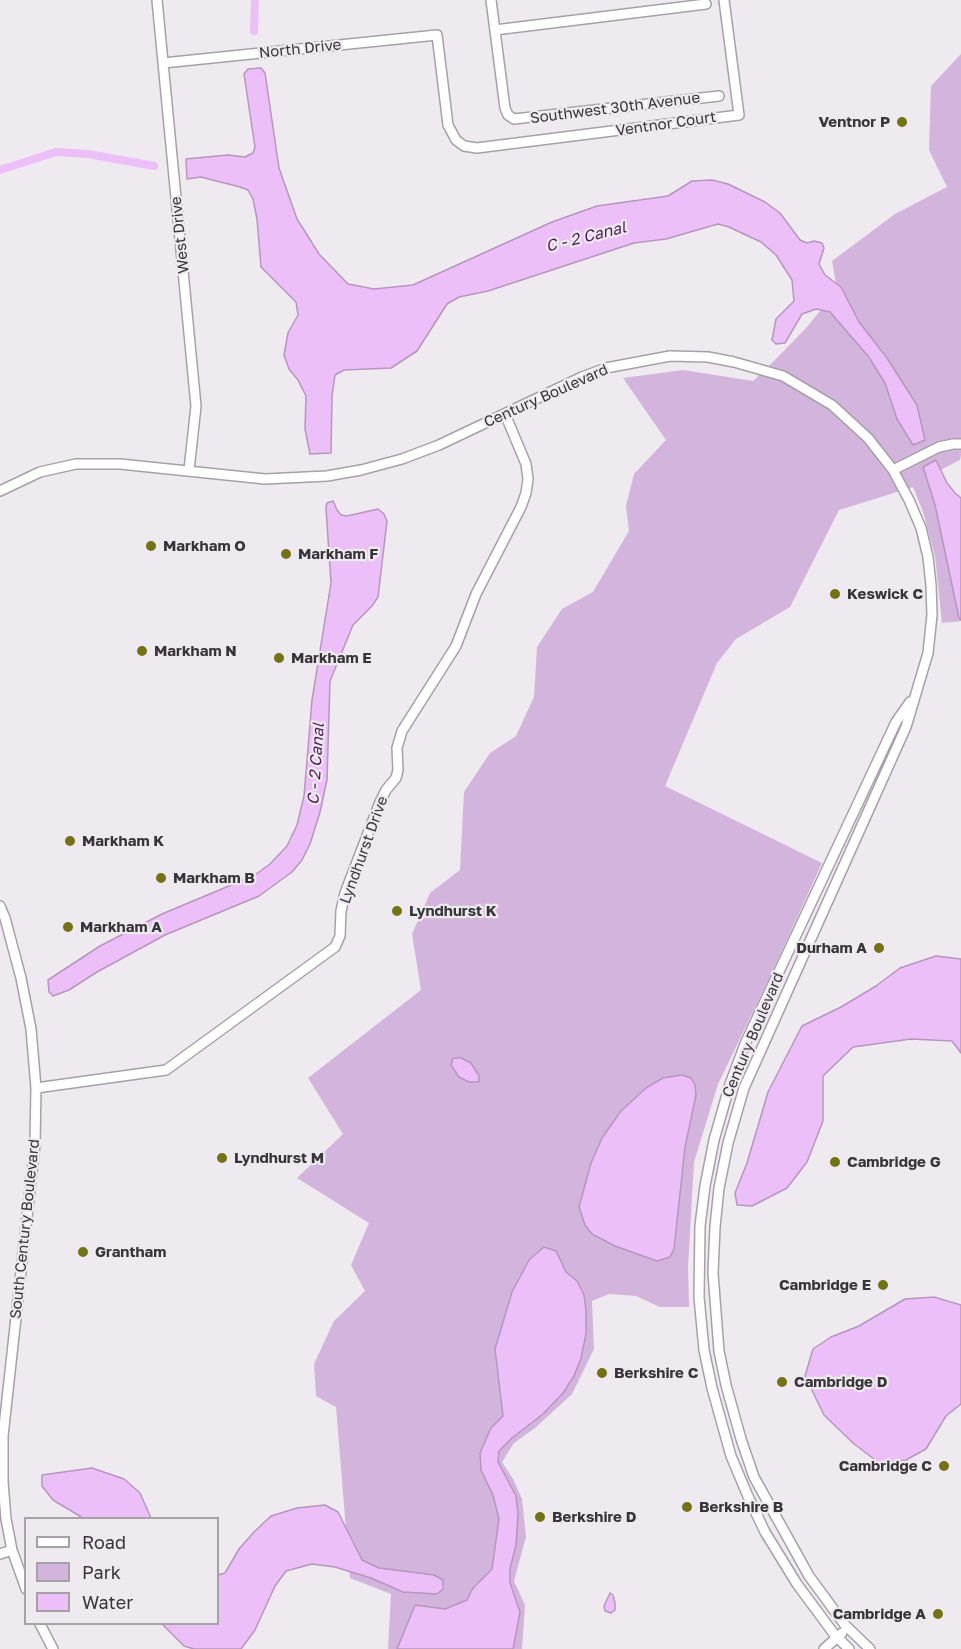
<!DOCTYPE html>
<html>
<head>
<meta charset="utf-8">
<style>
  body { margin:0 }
  #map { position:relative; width:961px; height:1649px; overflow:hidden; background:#efe9f0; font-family:"Golos Text",sans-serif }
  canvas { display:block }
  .legend { position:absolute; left:24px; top:1517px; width:195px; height:108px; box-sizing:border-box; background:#efe9f0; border:2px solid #a5a1a6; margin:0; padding:8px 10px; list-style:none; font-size:18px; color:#373538 }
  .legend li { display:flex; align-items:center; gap:12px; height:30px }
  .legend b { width:30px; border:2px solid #a5a1a6 }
</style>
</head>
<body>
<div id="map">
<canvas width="961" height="1649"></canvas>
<ul class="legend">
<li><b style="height:8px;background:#fff"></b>Road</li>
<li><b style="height:16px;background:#d3b4dc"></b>Park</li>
<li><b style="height:16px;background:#ecbff8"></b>Water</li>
</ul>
</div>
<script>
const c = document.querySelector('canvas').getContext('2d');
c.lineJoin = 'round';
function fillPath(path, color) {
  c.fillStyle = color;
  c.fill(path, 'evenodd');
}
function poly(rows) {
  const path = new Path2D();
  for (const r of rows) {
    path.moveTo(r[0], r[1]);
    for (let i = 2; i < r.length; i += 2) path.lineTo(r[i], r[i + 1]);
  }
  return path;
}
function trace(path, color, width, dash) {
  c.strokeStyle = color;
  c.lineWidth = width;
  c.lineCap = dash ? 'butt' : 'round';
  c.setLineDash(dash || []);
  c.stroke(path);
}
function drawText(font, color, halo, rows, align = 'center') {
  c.font = font + ' "Golos Text",sans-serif';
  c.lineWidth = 4.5;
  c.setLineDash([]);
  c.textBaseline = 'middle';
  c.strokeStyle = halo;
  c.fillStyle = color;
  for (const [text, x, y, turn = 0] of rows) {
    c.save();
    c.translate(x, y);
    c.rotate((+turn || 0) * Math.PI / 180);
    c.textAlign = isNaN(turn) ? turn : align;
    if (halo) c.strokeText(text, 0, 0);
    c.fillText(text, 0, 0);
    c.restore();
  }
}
fillPath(poly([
  [961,54,961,455,960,460,926,477,935,505,961,621,942,623,935,556,923,512,913,487,839,510,790,607,736,639,717,663,665,786,822,863,769,979,718,1084,694,1162,688,1267,689,1307,660,1307,636,1296,609,1294,592,1301,594,1349,572,1394,535,1428,514,1443,502,1462,513,1479,522,1499,526,1537,514,1581,525,1605,522,1649,388,1649,391,1594,350,1578,336,1407,316,1396,314,1364,334,1321,365,1291,351,1265,369,1223,297,1178,343,1134,308,1078,421,990,412,934,430,893,460,870,464,792,490,753,516,736,534,697,537,647,562,609,593,592,629,531,626,506,634,474,666,440,623,378,683,370,753,381,777,358,807,327,837,290,832,261,895,214,947,187,929,150,931,86]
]), '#d3b4dc');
const water = poly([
  [261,68,265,73,279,168,297,219,319,254,348,284,374,289,413,285,552,222,597,206,668,196,692,181,712,180,728,184,765,202,780,213,800,240,807,243,814,241,822,243,824,248,819,264,825,275,841,287,859,322,887,358,917,405,925,440,913,445,897,419,885,383,868,356,830,312,816,309,802,314,785,343,776,344,772,340,776,319,794,301,792,280,776,255,761,242,729,227,718,224,666,239,634,243,488,291,459,297,447,304,417,351,391,368,344,370,335,375,332,396,331,453,310,454,305,429,306,396,298,380,289,369,284,355,288,333,298,315,296,302,261,267,257,219,253,199,248,190,240,187,201,177,187,179,186,159,228,155,245,157,253,153,255,147,244,74,248,69,261,68],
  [936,460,947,483,955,493,961,498,961,620,959,618,935,505,923,467,936,460],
  [333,501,337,510,341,515,347,516,378,509,384,514,387,521,378,597,372,606,353,625,330,681,327,780,320,812,310,844,302,860,292,872,259,896,165,935,97,972,69,990,53,996,49,992,48,980,100,946,162,914,255,875,270,864,287,846,297,825,304,796,312,700,331,583,326,508,327,503,333,501],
  [936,956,961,959,961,1053,952,1041,911,1039,853,1047,823,1076,823,1121,807,1162,787,1188,752,1206,737,1205,735,1193,747,1163,768,1092,802,1026,841,1007,876,986,900,968,936,956],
  [453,1058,461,1058,471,1063,479,1076,479,1082,469,1082,459,1077,451,1065,453,1058],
  [682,1075,691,1078,695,1085,696,1095,685,1147,674,1249,670,1257,657,1261,615,1246,592,1234,585,1225,579,1207,591,1163,602,1138,621,1111,646,1088,663,1078,682,1075],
  [544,1247,556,1251,566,1272,577,1281,584,1295,586,1311,586,1334,581,1358,574,1376,563,1393,543,1414,512,1438,499,1451,498,1462,516,1496,518,1514,516,1545,510,1569,510,1583,520,1612,513,1649,397,1649,415,1605,445,1609,467,1600,473,1588,492,1569,499,1519,493,1495,481,1470,480,1453,491,1428,503,1416,495,1349,512,1292,529,1260,544,1247],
  [934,1297,961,1305,961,1404,946,1416,926,1449,906,1460,879,1463,853,1443,824,1415,805,1376,813,1349,831,1337,859,1326,905,1299,934,1297],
  [92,1468,124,1479,140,1493,151,1518,83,1518,53,1500,42,1486,42,1475,92,1468],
  [325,1505,338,1512,362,1560,379,1568,434,1575,443,1580,443,1589,437,1594,403,1592,371,1578,335,1567,312,1564,286,1571,275,1586,255,1630,241,1649,194,1649,184,1646,162,1624,218,1624,218,1575,225,1573,239,1549,254,1532,271,1516,297,1508,325,1505],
  [610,1593,613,1595,615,1603,615,1610,611,1613,605,1611,604,1606,610,1593]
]);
fillPath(water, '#ecbff8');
trace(water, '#b696be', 1.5);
trace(poly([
  [254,31,255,0],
  [0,170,56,152,88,154,154,166]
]), '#ecbff8', 8);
const street = poly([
  [157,0,196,406,189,470],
  [491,0,505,108,508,115,514,119,719,96],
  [495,30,706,4],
  [163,63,437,35,448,125,456,140,464,146,477,148,739,115,724,0],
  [893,470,939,447,953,444,961,444],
  [0,491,40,472,76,464,120,464,265,479,327,476,361,470,402,459,439,445,582,377,606,368,670,356,708,357,734,362,783,376,832,405,868,438,893,470,909,500,921,528,928,557,931,585,932,615,928,653,906,727,744,1088,728,1143,719,1188,715,1227,713,1273,719,1351,726,1385,741,1439,754,1477,809,1576,845,1625,870,1649],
  [0,906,5,918,21,978,31,1029,36,1088,35,1144,3,1436,3,1482,6,1519,12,1550,26,1589],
  [36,1088,166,1070,335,947,340,936,341,911,345,893,380,802,386,790,396,778,398,770,397,748,402,731,456,646,476,594,521,507,526,493,528,479,526,464,505,414],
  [0,1554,12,1550],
  [40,1624,53,1649],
  [824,1649,842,1633],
  [849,1649,834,1634,797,1584,765,1532,747,1494,731,1456,712,1388,704,1350,699,1297,700,1226,705,1186,714,1140,730,1084,745,1044,896,722,910,702]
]);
trace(street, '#a6a1a8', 12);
trace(street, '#fff', 9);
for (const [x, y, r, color] of [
  [902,122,6,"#737216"],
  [151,546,6,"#737216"],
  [286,554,6,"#737216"],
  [835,594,6,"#737216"],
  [142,651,6,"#737216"],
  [279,658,6,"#737216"],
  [70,841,6,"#737216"],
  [161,878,6,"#737216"],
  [397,911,6,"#737216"],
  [68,927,6,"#737216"],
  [879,948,6,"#737216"],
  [222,1158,6,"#737216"],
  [835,1162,6,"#737216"],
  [83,1252,6,"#737216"],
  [883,1285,6,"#737216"],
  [602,1373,6,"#737216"],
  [782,1382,6,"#737216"],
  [944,1466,6,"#737216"],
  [687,1507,6,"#737216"],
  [540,1517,6,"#737216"],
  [938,1614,6,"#737216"]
]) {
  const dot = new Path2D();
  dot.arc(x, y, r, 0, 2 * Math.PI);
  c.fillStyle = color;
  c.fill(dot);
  trace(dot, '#efe9f0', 2);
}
drawText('15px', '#373538', '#efe9f0', [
  ["North Drive",300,49,-6],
  ["Southwest 30th Avenue",615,108,-7],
  ["Ventnor Court",666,124,-8],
  ["West Drive",180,235,-96],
  ["Century Boulevard",546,396,-24],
  ["Lyndhurst Drive",364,850,-70],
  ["Century Boulevard",753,1035,-67],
  ["South Century Boulevard",25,1229,-84]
]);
drawText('bold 15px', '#373538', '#efe9f0', [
  ["Ventnor P",890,122,"right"],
  ["Markham O",163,546],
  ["Markham F",298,554],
  ["Keswick C",847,594],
  ["Markham N",154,651],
  ["Markham E",291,658],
  ["Markham K",82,841],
  ["Markham B",173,878],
  ["Lyndhurst K",409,911],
  ["Markham A",80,927],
  ["Durham A",867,948,"right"],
  ["Lyndhurst M",234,1158],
  ["Cambridge G",847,1162],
  ["Grantham",95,1252],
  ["Cambridge E",871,1285,"right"],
  ["Berkshire C",614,1373],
  ["Cambridge D",794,1382],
  ["Cambridge C",932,1466,"right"],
  ["Berkshire B",699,1507],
  ["Berkshire D",552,1517],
  ["Cambridge A",926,1614,"right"]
], 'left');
drawText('italic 16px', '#501b5d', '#efe9f0', [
  ["C - 2 Canal",586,237,-14],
  ["C - 2 Canal",316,764,-86]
]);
</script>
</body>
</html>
